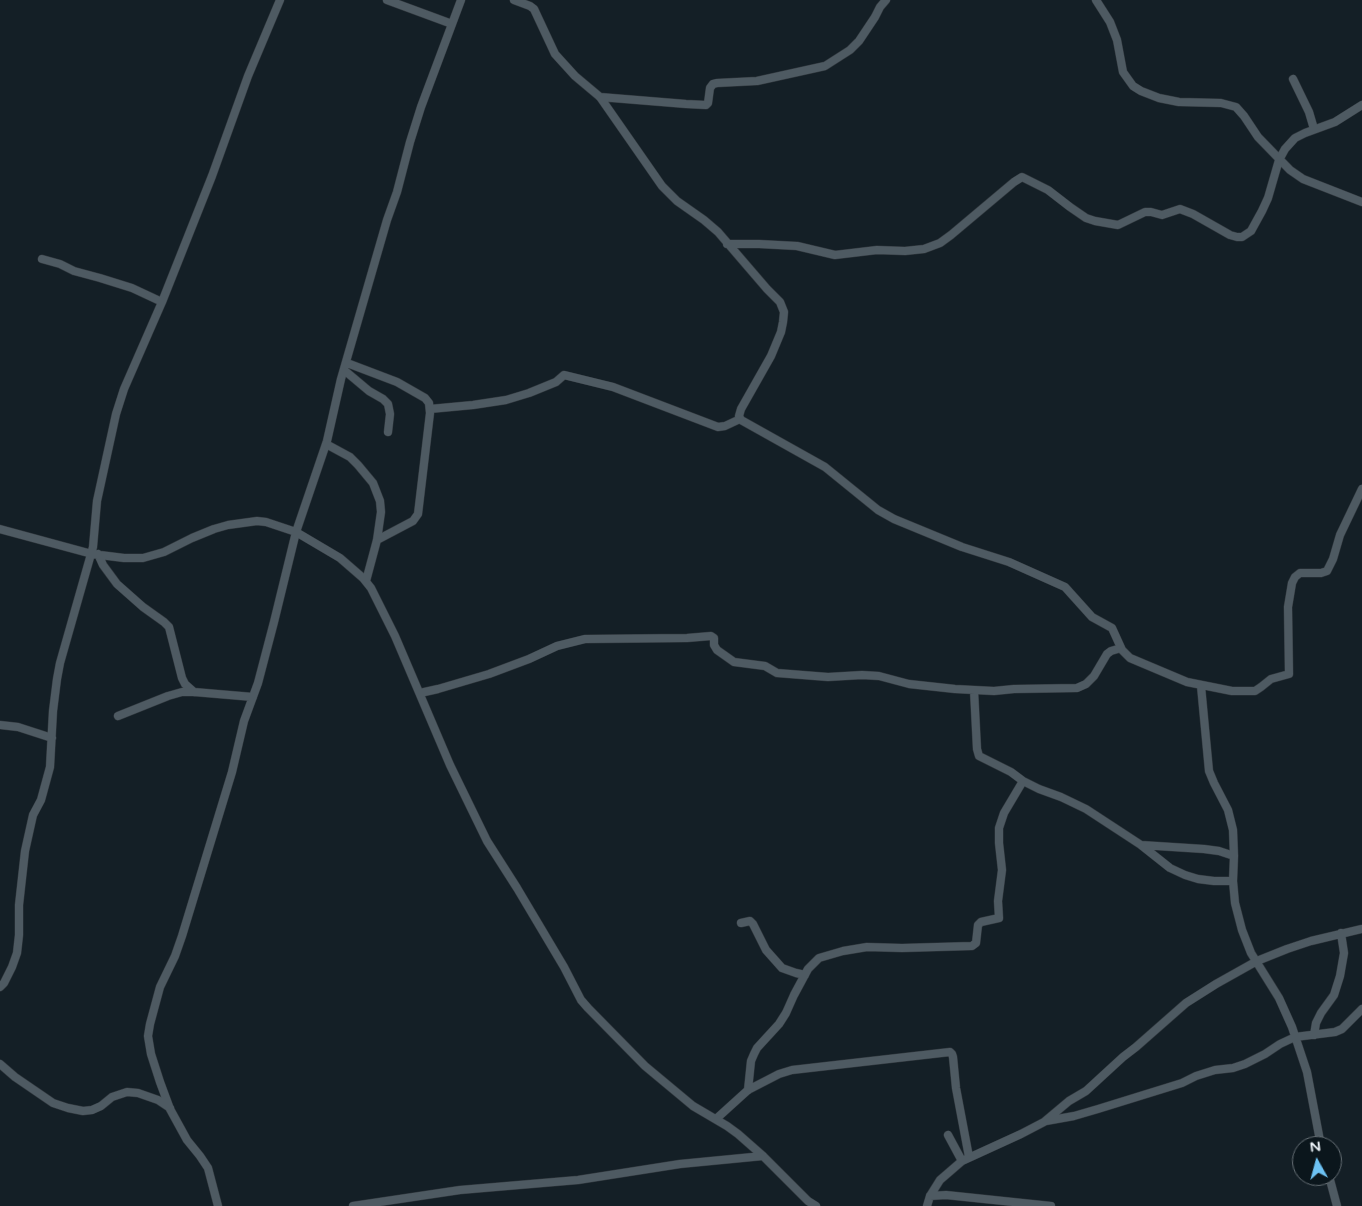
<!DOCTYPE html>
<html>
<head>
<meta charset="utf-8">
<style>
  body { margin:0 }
  #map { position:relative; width:1362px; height:1206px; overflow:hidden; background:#141f26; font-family:"Varela Round",sans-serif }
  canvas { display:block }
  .north { position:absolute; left:1292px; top:1136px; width:50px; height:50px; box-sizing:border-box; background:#0b161c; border:1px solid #656e74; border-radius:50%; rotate:353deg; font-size:14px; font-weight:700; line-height:20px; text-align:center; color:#ecf3f8 }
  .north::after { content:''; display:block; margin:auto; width:18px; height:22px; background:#6dc2f3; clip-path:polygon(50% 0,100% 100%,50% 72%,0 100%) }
</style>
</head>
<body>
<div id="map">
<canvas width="1362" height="1206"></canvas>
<div class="north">N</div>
</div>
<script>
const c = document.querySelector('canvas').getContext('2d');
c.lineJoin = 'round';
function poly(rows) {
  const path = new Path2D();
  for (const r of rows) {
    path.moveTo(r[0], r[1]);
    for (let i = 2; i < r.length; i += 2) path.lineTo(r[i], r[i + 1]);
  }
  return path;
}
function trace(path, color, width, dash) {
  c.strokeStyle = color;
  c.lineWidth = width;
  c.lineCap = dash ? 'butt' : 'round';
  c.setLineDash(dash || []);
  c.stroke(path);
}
const minor = poly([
  [387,0,452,24],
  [514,0,530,6,534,9,555,54,575,76,600,97,662,186,677,201,704,220,718,232,767,289,780,302,784,312,783,322,781,332,771,356,741,409,739,416,741,420,825,467,878,510,894,519,962,547,1009,562,1065,587,1092,617,1112,628,1122,650,1130,658,1187,682,1232,691,1255,691,1261,687,1271,679,1289,674,1288,607,1292,583,1295,577,1300,573,1321,573,1327,571,1333,559,1340,535,1362,489],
  [1096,0,1110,22,1117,40,1123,72,1133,86,1141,91,1159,98,1179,102,1221,103,1236,107,1244,116,1258,137,1290,170,1303,179,1362,202],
  [1293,79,1309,112,1314,129],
  [600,97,686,104,706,105,708,103,710,88,713,84,717,83,757,81,825,66,850,50,859,41,875,17,880,7,886,0],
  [727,244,759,244,797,246,835,255,877,250,905,251,924,249,940,243,951,235,1014,182,1022,177,1048,190,1070,207,1086,218,1095,221,1118,225,1145,212,1151,212,1162,215,1180,209,1193,214,1230,235,1237,237,1242,237,1251,231,1262,211,1268,198,1279,160,1285,149,1295,138,1305,133,1335,122,1362,105],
  [42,259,60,264,74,271,100,278,132,288,162,302],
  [347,363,397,382,425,398,429,403,430,413,418,514,413,521,377,540],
  [344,370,369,391,383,399,388,404,390,414,388,432],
  [430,409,473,405,506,400,529,393,556,382,564,375,613,387,718,427,725,426,740,419],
  [326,444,350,457,358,465,373,483,380,501,381,512,377,540,366,581],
  [0,529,92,554,124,558,143,558,164,552,192,538,214,529,228,525,257,521,266,522,296,532,340,558,363,578,371,588,395,636,450,765,487,841,517,888,564,967,581,1000,588,1008,645,1066,693,1106,727,1126,738,1134,763,1156,808,1201,816,1206],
  [98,554,103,565,117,584,143,607,164,622,169,627,182,678,185,684,194,692],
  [1201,686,1209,771,1214,783,1228,810,1233,830,1234,856,1233,881,1235,903,1242,930,1251,953,1279,998,1292,1027,1307,1072,1321,1146],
  [974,690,977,749,979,756,1011,772,1023,781,1039,789,1061,797,1086,809,1141,845,1204,849,1219,851,1234,856],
  [420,693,438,689,489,674,529,659,557,646,585,639,687,638,711,636,714,638,714,645,717,650,734,662,765,666,777,673,828,677,862,675,879,676,909,684,955,689,994,691,1014,689,1077,688,1086,684,1094,676,1107,654,1111,651,1121,648],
  [118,716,168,696,182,692,194,692,253,697],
  [0,725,18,727,52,738],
  [1141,845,1170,868,1185,875,1198,879,1214,881,1233,881],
  [741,923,750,921,753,924,766,950,782,968,796,973,805,975],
  [0,987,4,983,12,967,17,953,19,935,19,905,25,851,33,815,41,800,50,767,53,711,57,679,60,663,93,547,97,501,116,414,124,389,162,302,212,176,248,76,280,0],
  [1314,1035,1316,1023,1321,1013,1334,995,1340,976,1344,953,1341,933],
  [0,1064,15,1077,53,1103,68,1108,83,1111,92,1110,101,1106,112,1097,127,1092,138,1093,158,1100,170,1108],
  [748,1090,751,1061,754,1054,757,1048,779,1024,786,1013,794,995,808,969,819,958,843,951,867,947,902,948,972,946,976,943,978,925,981,922,999,918,998,901,1002,870,999,843,999,828,1004,813,1023,781],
  [716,1119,748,1090,779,1074,792,1070,950,1052,952,1054,953,1057,956,1088,969,1157],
  [1046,1121,1074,1116,1098,1109,1182,1083,1196,1076,1215,1070,1233,1068,1245,1064,1265,1054,1280,1044,1295,1037,1335,1032,1342,1029,1362,1009],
  [948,1135,962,1161],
  [1329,1176,1337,1206],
  [930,1196,946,1195,1051,1206],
  [218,1206,208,1168,200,1156,187,1140,170,1109,160,1082,151,1054,148,1036,150,1024,160,987,175,956,182,936,232,772,244,721,258,683,274,622,296,532,327,441,341,379,387,220,397,192,410,142,421,107,461,0],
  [353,1206,460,1190,578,1180,680,1164,763,1156],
  [927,1206,930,1196,940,1180,962,1161,1021,1134,1044,1122,1069,1101,1086,1091,1123,1057,1136,1047,1186,1003,1216,984,1257,961,1287,949,1311,941,1362,929]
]);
trace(minor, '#31383e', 9);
trace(minor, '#4e5a62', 8);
</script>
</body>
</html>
